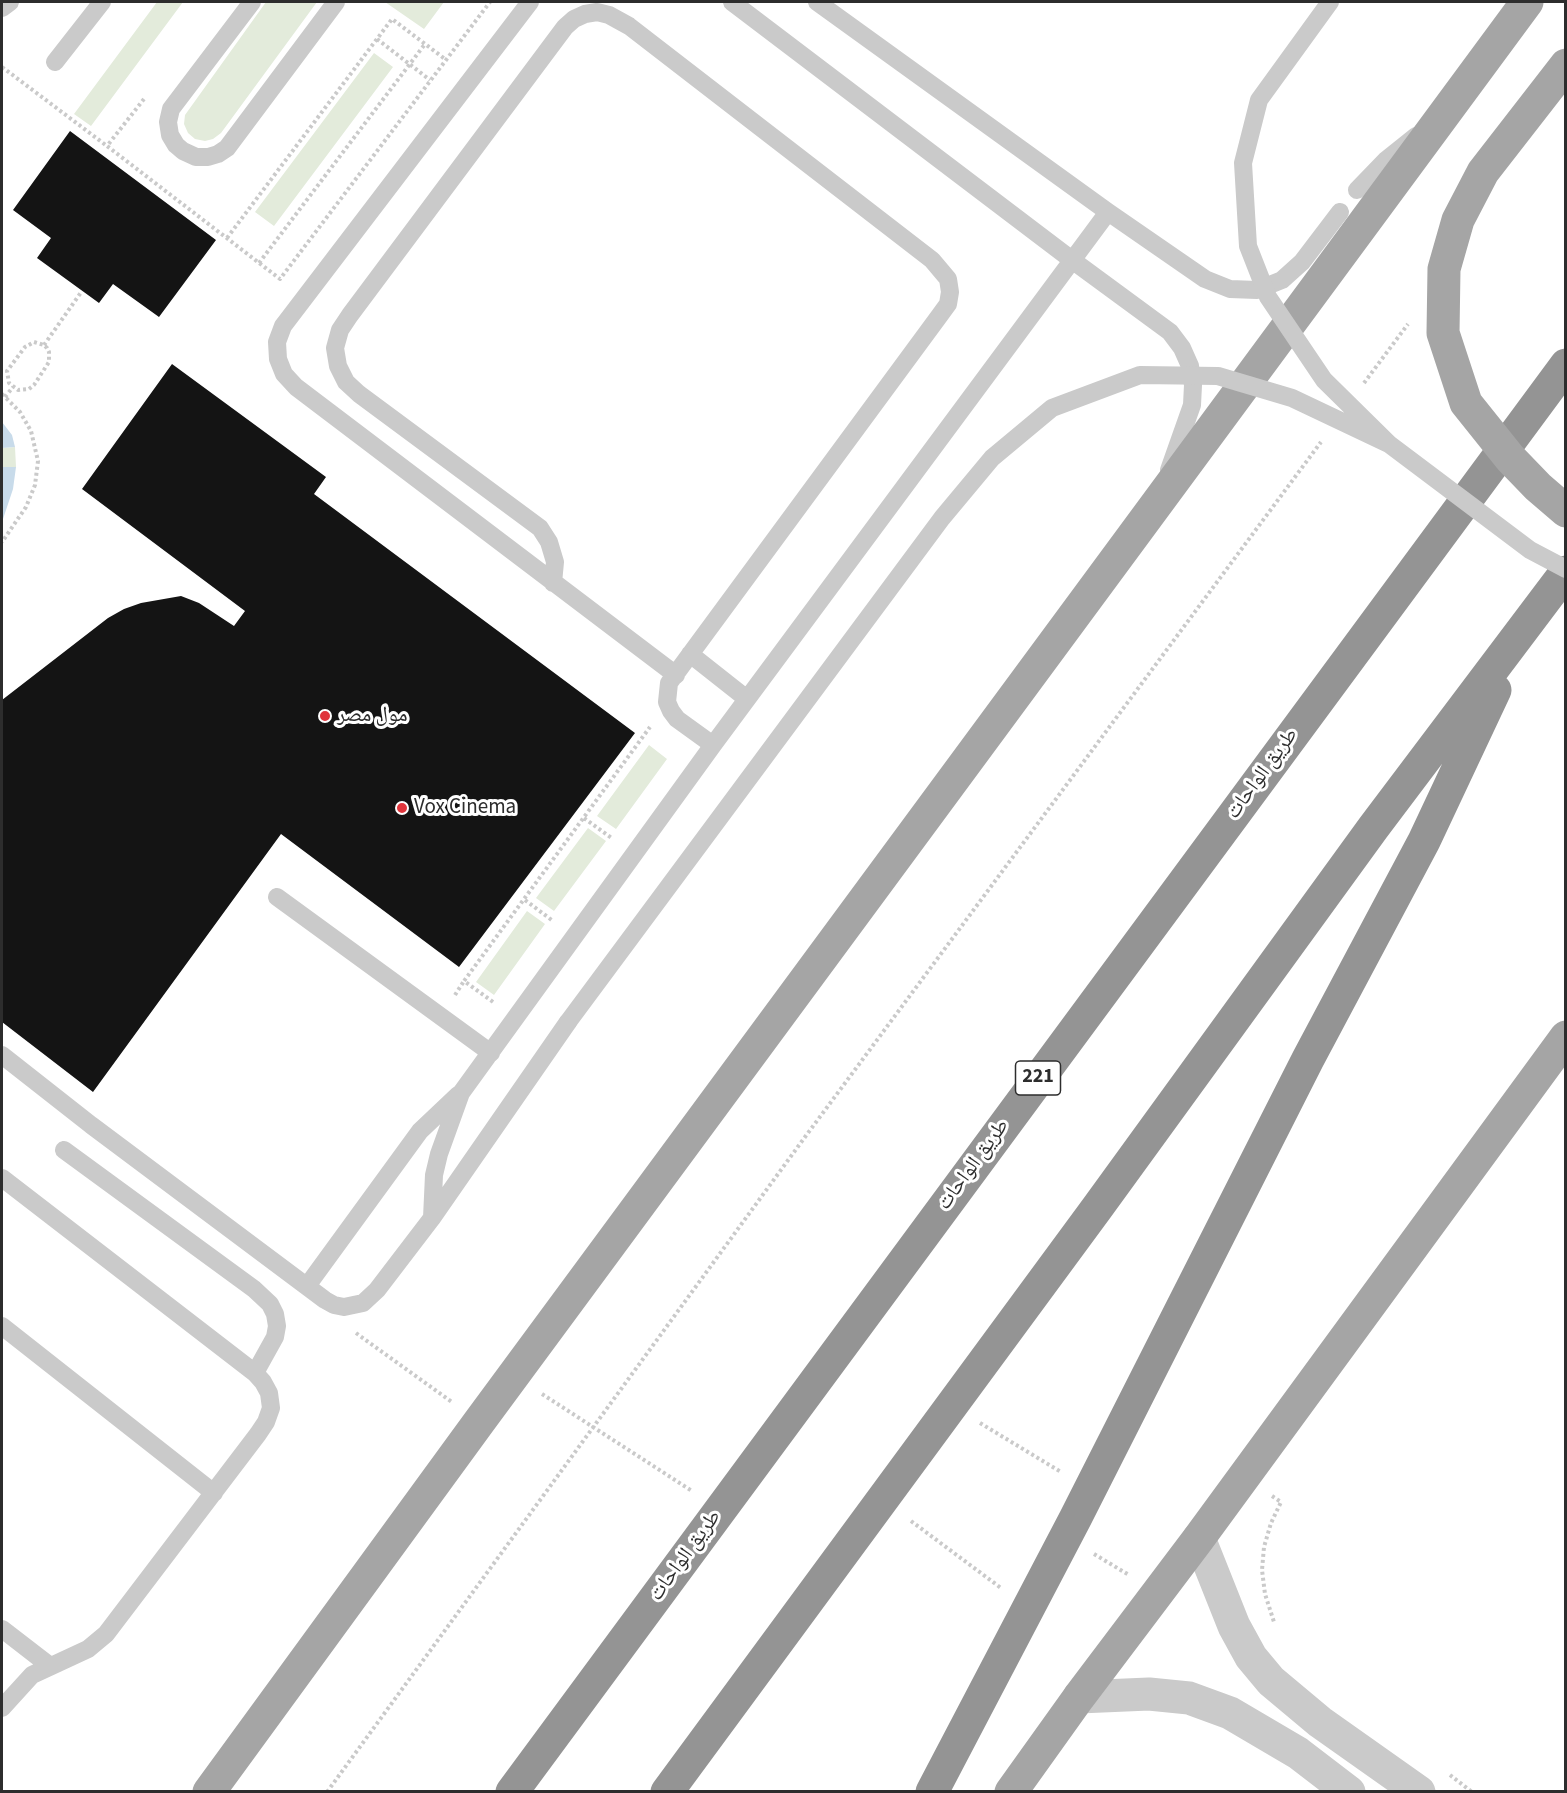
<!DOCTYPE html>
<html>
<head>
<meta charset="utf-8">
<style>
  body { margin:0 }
  #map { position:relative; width:1567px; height:1793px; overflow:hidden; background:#fff; font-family:"Source Sans 3",sans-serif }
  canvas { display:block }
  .frame { position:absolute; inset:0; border:3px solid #2d2d2d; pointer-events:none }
</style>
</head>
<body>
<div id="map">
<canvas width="1567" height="1793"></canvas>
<div class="frame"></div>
</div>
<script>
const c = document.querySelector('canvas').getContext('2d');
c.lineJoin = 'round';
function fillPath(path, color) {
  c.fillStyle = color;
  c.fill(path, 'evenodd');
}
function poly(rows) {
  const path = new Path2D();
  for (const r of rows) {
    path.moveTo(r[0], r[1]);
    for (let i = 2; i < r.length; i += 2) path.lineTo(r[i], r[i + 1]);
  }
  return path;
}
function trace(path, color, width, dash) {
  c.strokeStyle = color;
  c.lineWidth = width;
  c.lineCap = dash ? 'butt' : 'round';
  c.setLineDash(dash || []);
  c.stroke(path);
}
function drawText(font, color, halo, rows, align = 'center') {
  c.font = font + ' "Source Sans 3","Noto Naskh Arabic",sans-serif';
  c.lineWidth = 6;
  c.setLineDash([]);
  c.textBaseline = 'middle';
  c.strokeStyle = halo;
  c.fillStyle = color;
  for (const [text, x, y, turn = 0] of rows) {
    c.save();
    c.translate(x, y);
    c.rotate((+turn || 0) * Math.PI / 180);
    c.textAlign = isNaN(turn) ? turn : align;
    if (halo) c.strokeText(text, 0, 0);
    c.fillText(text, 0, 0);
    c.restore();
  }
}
fillPath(poly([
  [157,2,183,2,91,126,74,114],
  [266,2,317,2,221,133,213,139,205,141,195,139,188,133,184,124,185,115],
  [385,2,444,2,424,29],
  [374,53,393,67,274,226,255,212],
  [15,447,16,467,3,467,2,497,2,448],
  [649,745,667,759,616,829,597,816],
  [588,828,606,841,554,911,536,898],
  [527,911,545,924,494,995,476,982]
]), '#e3ebdb');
fillPath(poly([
  [2,422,12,435,15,447,2,448],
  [3,467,16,467,13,489,2,522]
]), '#c8dbea');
fillPath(poly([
  [70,131,216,240,159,317,113,284,99,303,37,258,51,238,13,210],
  [172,364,326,477,314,494,635,733,459,967,281,834,93,1092,2,1022,2,700,108,618,124,609,141,603,181,596,199,603,234,626,245,611,82,489]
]), '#141414');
trace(poly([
  [377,39,430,80],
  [2,67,107,146],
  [144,99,107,146,280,279,490,2],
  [227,238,392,19,445,59],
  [259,263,425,44],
  [34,342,44,345,47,348,49,352,49,362,34,385,29,389,18,390,9,383,7,371,25,347,34,342],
  [44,345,82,291],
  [1364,383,1408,324],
  [2,394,20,412,31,431,38,461,35,485,26,507,2,542],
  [5,397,13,387],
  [584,818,613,839],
  [525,900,553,921],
  [455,995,464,981],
  [493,1002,464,981,650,727],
  [356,1333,452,1402],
  [542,1394,692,1491],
  [980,1423,1061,1472],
  [1272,1496,1281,1502,1271,1523,1264,1547,1262,1570,1265,1594,1274,1622],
  [911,1521,1001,1588],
  [1094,1554,1129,1575],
  [1450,1775,1472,1792],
  [327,1792,805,1137,1321,442]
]), '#cacaca', 4, [3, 3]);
trace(poly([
  [252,2,171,109,168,122,170,135,176,145,183,151,196,157,208,157,218,154,227,148,336,2],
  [530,2,283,326,277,342,278,359,284,374,296,387,676,675],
  [732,2,1072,260,1170,332,1182,348,1190,366,1193,385,1192,405,1169,470],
  [817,2,1108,212,1205,279,1230,289,1257,290,1282,280,1302,262,1340,212],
  [2,8,10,2],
  [55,62,102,2],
  [1357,190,1386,160,1416,136],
  [553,583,555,562,549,542,540,528,359,394,346,382,338,366,335,348,340,330,350,315,565,27,574,19,585,14,597,12,609,15,629,26,932,260,948,279,950,292,948,304,940,315,669,683,667,702,671,711,677,719,713,745],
  [690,654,747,699],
  [277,897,491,1053],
  [2,1055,91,1125,325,1300,334,1305,344,1307,363,1303,377,1290,432,1218,568,1022],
  [64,1150,254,1289,270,1304,275,1314,277,1326,275,1337,255,1373],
  [2,1178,255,1373,263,1382,269,1393,271,1408,266,1422,258,1434,106,1634,88,1649,32,1675,2,1708],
  [432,1218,434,1175,439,1154,461,1093,713,745,1108,212],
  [307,1286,420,1131,458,1095],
  [2,1326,214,1493],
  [2,1629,50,1666]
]), '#cacaca', 18);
trace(poly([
  [1199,1538,1234,1626,1251,1657,1271,1681,1320,1722,1419,1792],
  [1079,1697,1149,1694,1189,1698,1230,1713,1298,1753,1349,1792]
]), '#cacaca', 33);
trace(poly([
  [209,1792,479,1422,1527,2],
  [1011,1792,1079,1697,1199,1538,1566,1037]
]), '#a5a5a5', 33);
trace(poly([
  [512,1792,1566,365],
  [667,1792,1097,1208,1373,828,1566,572],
  [932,1792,1075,1519,1308,1059,1424,841,1495,690]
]), '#949494', 33);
trace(poly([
  [1330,2,1259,100,1243,163,1248,246,1268,297,1324,380,1389,444,1530,550,1566,569],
  [568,1022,942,518,992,458,1052,408,1140,375,1218,376,1292,398,1389,444]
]), '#cacaca', 18);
trace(poly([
  [1566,65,1483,172,1458,220,1444,269,1443,333,1466,403,1510,458,1538,487,1566,511]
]), '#a5a5a5', 33);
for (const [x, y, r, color] of [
  [325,716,6,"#e0343b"],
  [402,808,6,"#e0343b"]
]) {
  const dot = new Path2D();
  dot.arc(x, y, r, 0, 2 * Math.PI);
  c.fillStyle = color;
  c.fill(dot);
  trace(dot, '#fff', 2);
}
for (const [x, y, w] of [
  [1038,1078,45]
]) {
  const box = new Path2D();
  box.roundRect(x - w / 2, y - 17, w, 34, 4.5);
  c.fillStyle = '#fff';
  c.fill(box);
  trace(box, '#2d2d2d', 1.5);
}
drawText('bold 20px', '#2d2d2d', null, [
  ["221",1038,1078]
]);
drawText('21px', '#2d2d2d', '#fff', [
  ["مول مصر",337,716],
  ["Vox Cinema",414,808]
], 'left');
drawText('21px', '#2d2d2d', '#fff', [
  ["طريق الواحات",1263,774,-54],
  ["طريق الواحات",974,1165,-54],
  ["طريق الواحات",686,1556,-54]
]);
</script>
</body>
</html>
